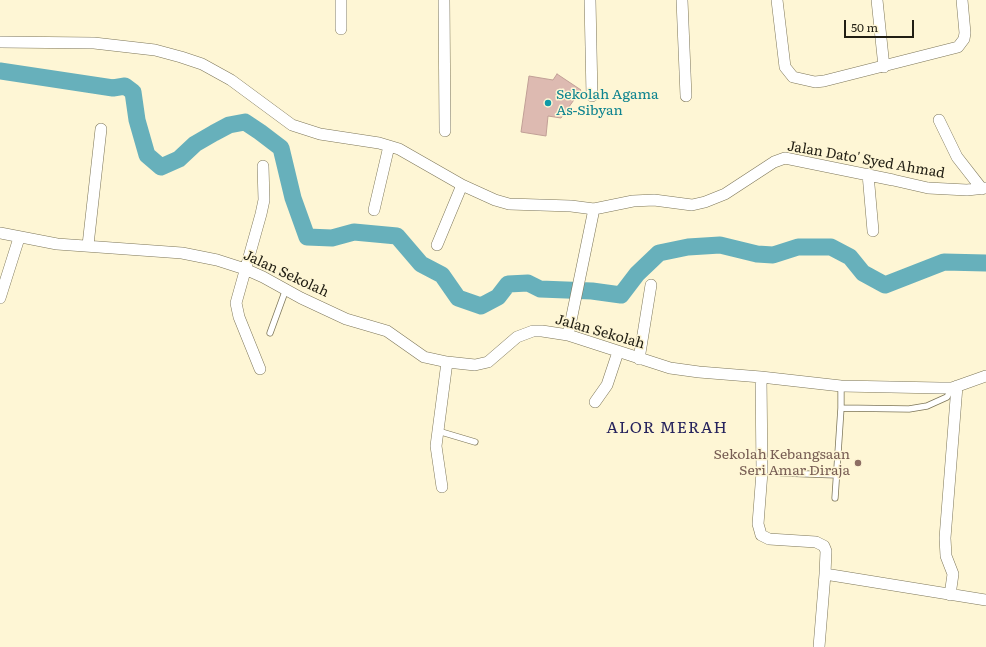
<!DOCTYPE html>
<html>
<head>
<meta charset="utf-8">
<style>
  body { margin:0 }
  #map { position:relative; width:986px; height:647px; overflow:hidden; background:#fef6d5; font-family:Literata,serif }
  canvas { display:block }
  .scale { position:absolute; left:844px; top:20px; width:70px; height:18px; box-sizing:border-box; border:2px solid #211e13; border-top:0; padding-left:5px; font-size:12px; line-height:14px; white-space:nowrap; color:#211e13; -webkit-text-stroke:3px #fef6d5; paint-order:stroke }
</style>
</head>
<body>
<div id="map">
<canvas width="986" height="647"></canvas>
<div class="scale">50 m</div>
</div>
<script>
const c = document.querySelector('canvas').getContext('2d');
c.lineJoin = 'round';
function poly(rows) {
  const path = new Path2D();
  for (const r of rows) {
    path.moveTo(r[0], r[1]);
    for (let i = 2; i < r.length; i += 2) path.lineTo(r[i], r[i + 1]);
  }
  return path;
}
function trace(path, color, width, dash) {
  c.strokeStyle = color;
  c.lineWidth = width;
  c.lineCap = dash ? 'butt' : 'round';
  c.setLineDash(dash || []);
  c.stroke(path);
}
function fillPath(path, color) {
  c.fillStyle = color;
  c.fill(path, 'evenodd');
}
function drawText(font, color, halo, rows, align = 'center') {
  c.font = font + ' Literata,serif';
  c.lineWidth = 3;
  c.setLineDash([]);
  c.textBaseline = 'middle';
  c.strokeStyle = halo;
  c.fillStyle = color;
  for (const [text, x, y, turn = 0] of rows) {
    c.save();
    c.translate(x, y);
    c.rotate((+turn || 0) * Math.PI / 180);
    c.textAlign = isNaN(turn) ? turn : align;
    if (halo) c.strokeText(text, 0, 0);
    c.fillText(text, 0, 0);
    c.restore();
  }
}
trace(poly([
  [0,71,113,88,125,86,133,92,137,120,147,155,161,167,179,159,195,144,214,133,229,125,245,122,260,132,281,148,293,198,307,237,332,238,354,232,397,236,421,264,442,275,458,298,481,306,498,297,508,284,528,283,540,289,592,291,621,295,637,274,659,253,688,247,720,245,757,254,773,255,798,247,831,247,850,257,863,273,885,285,944,262,986,263]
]), '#67b0bb', 17);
const building = poly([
  [557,74,581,90,561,118,548,116,546,136,521,132,529,76,553,80,557,74]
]);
fillPath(building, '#ddbab1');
trace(building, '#c19f96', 1);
const service = poly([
  [270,333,286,289],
  [841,408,909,409,927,406,947,397,952,388],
  [438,431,475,442],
  [781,473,836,475],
  [835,498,841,408,841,386]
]);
const minor = poly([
  [444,0,445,131],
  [590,0,592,96],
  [682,0,686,96],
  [777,0,785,67,793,77,815,82,824,81,958,47,964,39,965,33,962,0],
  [877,0,884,67],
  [341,29,341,0],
  [0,42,94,43,155,50,181,57,202,64,231,80,292,125,320,134,379,143,399,149,462,185,495,200,509,204,571,206,594,209,633,201,654,200,692,205,705,202,725,194,774,162,785,158,893,180,928,188,967,190,986,188],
  [939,120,957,157,982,189],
  [868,174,873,231],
  [374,210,389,146],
  [0,233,57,244,182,253,217,260,245,269,263,277,301,298,346,319,387,331,424,357,447,362,475,365,488,362,517,337,533,331,542,331,568,335,670,368,699,372,761,377,841,386,940,388,952,388,986,376],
  [88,245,101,129],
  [437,245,462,185],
  [0,298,19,238],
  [568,335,594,209],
  [639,359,651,285],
  [260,369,239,317,236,303,261,214,264,200,263,166],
  [761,377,762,472,758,524,760,531,761,535,769,539,816,542,824,546,826,551,825,574,819,647],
  [595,402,607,385,618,352],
  [442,487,436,446,447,362],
  [825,574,986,600],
  [950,595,953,574,946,556,945,538,957,386]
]);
trace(service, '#7d7659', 7);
trace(minor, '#7d7659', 12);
trace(service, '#fff', 5.5);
trace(minor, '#fff', 11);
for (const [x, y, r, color] of [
  [548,103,4,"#0f9aa8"],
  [858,463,4,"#8d6e63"]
]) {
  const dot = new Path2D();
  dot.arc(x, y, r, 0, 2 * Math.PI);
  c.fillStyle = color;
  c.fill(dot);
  trace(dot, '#fef6d5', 1.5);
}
drawText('14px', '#0d838f', '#fef6d5', [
  ["Sekolah Agama",556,95],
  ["As-Sibyan",556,111]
], 'left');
drawText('14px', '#211e13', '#fef6d5', [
  ["Jalan Dato' Syed Ahmad",866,160,10],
  ["Jalan Sekolah",286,274,25],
  ["Jalan Sekolah",600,332,16]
]);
drawText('14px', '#785e54', '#fef6d5', [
  ["Sekolah Kebangsaan",850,455],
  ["Seri Amar Diraja",850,471]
], 'right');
c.letterSpacing = '1px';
drawText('16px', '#26235d', '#fef6d5', [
  ["ALOR MERAH",667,428]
]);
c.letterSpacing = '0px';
</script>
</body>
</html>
